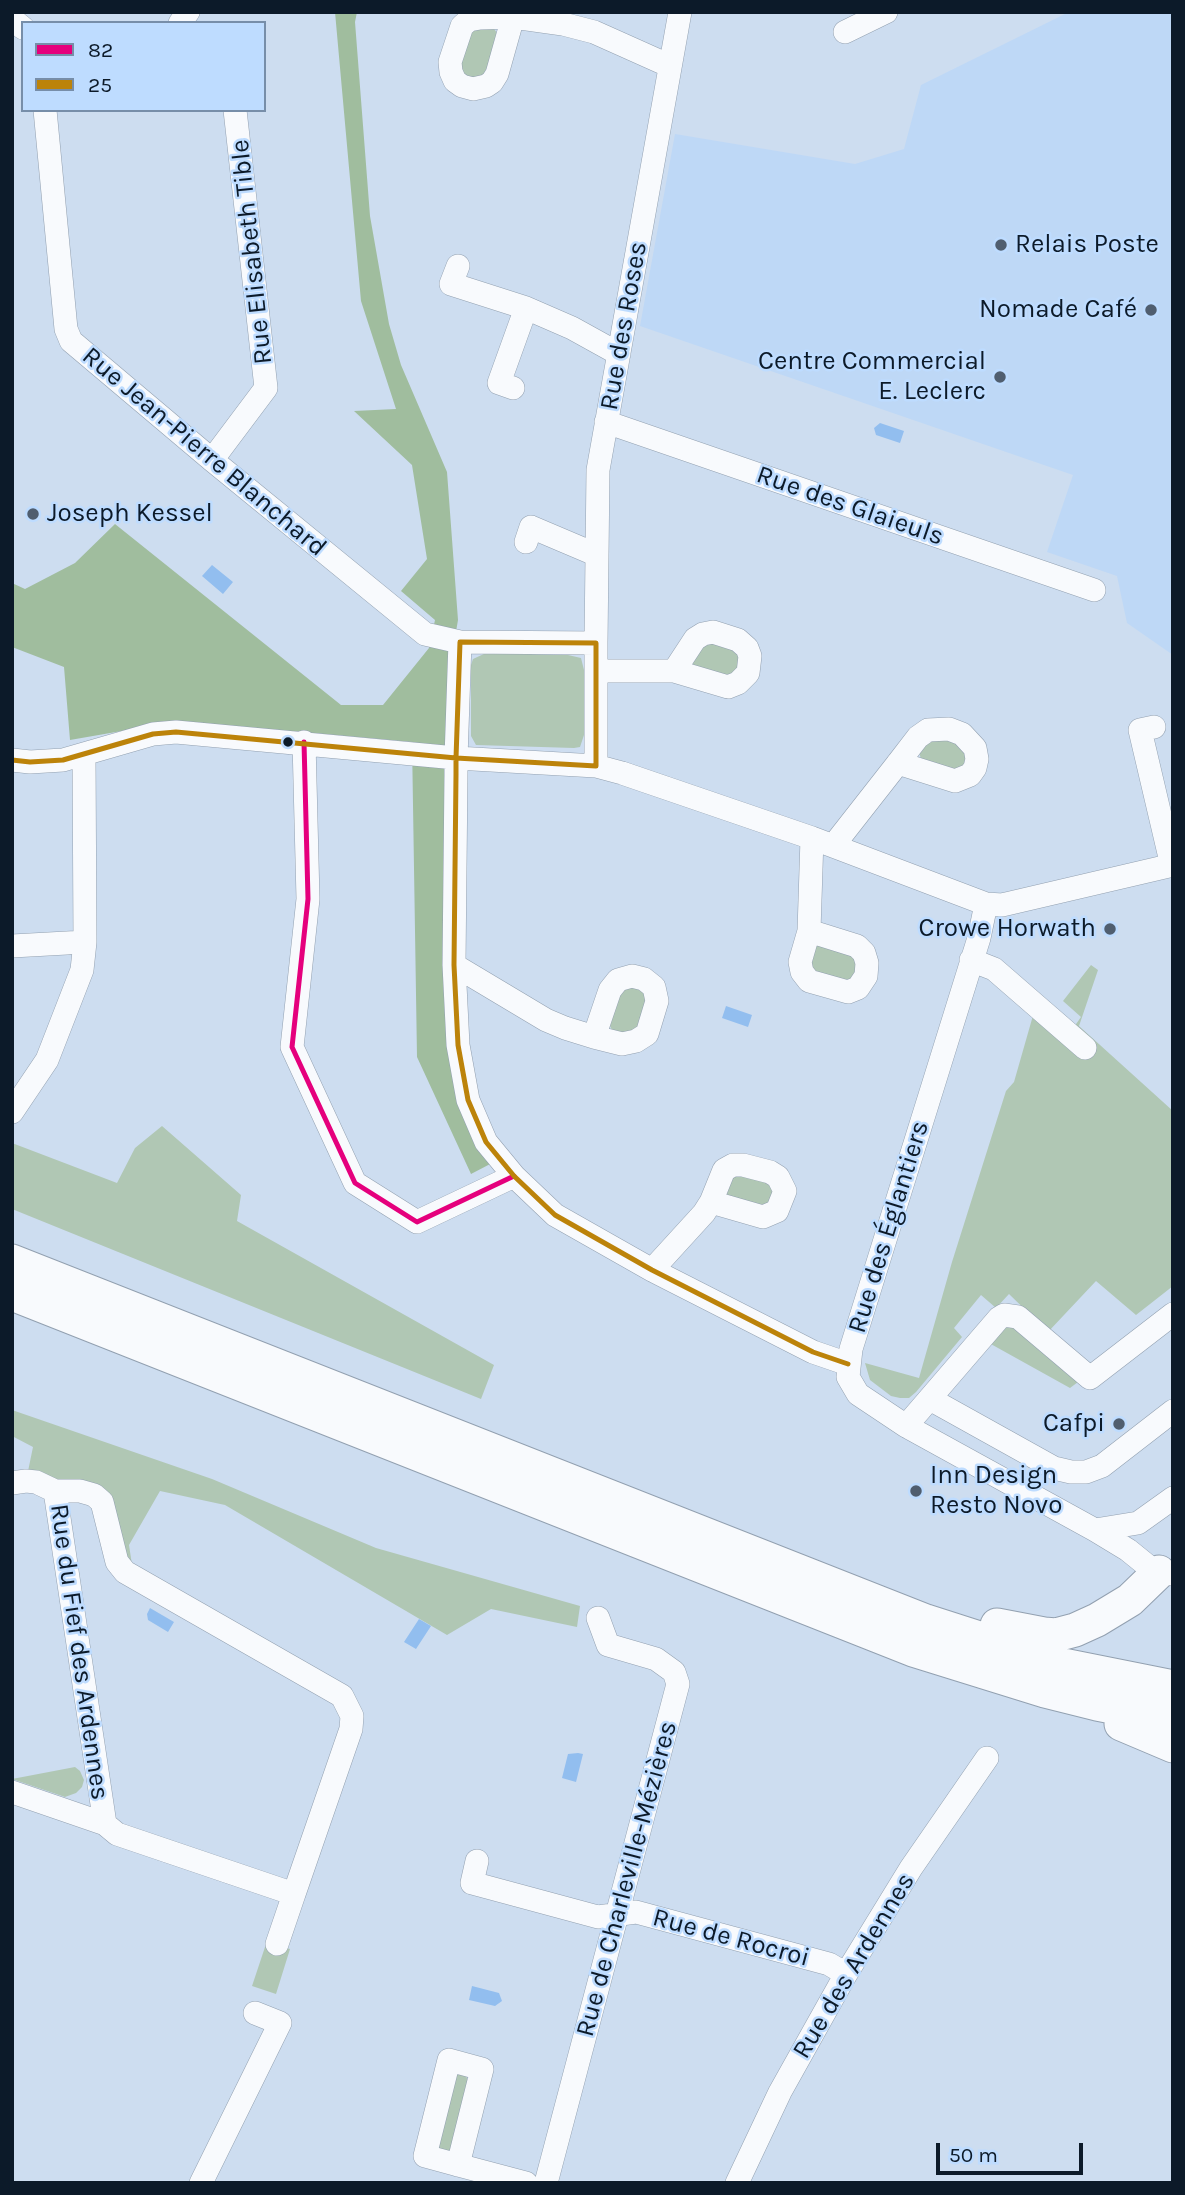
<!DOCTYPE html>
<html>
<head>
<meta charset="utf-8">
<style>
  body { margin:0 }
  #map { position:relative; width:1185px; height:2195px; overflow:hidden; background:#cdddf0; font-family:Karla,sans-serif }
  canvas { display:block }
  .frame { position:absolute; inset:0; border:14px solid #0c1a29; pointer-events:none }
  .legend { position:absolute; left:21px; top:21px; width:245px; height:91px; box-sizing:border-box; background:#bedcff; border:2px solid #778ea9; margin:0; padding:9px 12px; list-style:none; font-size:21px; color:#0c1a29 }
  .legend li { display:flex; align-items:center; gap:14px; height:35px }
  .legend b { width:35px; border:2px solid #778ea9 }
  .scale { position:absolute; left:936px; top:2143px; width:147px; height:32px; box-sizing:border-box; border:4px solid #0c1a29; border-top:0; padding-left:9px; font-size:21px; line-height:24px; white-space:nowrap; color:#0c1a29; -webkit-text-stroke:5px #bedcff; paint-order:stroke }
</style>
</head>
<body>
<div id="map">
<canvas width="1185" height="2195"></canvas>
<div class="frame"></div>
<ul class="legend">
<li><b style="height:9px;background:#e5007d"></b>82</li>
<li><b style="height:9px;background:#bc830a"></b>25</li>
</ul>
<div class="scale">50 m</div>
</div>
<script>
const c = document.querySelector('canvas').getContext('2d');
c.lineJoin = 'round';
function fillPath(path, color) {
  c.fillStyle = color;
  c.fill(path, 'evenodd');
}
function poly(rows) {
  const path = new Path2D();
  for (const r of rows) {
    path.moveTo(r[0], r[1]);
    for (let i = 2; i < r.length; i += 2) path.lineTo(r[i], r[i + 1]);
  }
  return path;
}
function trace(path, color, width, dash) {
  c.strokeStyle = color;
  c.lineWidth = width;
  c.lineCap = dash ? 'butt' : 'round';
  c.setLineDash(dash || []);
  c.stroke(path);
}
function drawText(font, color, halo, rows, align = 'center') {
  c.font = font + ' Karla,sans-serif';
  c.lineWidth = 5;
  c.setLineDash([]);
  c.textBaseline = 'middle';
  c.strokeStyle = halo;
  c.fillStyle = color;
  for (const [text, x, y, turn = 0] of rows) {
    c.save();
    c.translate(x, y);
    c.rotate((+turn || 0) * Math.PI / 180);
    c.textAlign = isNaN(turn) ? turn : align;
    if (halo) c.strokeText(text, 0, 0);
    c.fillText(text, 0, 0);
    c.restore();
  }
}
fillPath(poly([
  [1069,12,1173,12,1173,655,1127,623,1117,576,1047,552,1073,475,640,326,675,134,855,164,904,149,921,85]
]), '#bed8f6');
fillPath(poly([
  [492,26,497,33,499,43,482,83,459,72,468,31],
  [721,639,744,660,732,677,694,671,690,660,703,643],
  [486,653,568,655,581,658,585,674,584,735,580,747,574,748,476,745,471,736,471,665,473,659],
  [948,737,970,754,962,772,921,759,919,752,924,741],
  [818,945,848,950,858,964,852,983,816,977,807,957],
  [1091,965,1098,970,1079,1026,1173,1111,1173,1286,1136,1315,1096,1281,1048,1332,1009,1294,996,1308,981,1295,954,1328,962,1337,916,1392,909,1398,900,1398,891,1396,870,1380,865,1363,919,1378,952,1262,1006,1091,1014,1082,1036,1005,1069,1034,1081,1017,1063,1001],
  [643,986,649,1006,634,1034,613,1032,610,1026,618,989],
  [162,1126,241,1195,237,1221,494,1365,481,1399,12,1209,12,1143,117,1183,135,1148],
  [732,1172,775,1183,769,1209,733,1202,724,1192],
  [1010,1324,1078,1382,1070,1388,989,1343,1004,1326],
  [12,1410,212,1479,376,1548,580,1606,577,1627,491,1609,447,1635,225,1505,160,1491,129,1545,134,1578,102,1502,26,1481,33,1447,12,1436],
  [75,1767,80,1771,84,1780,82,1787,76,1793,65,1797,12,1779],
  [267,1941,290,1949,276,1994,252,1986],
  [461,2074,466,2076,468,2081,452,2149,449,2153,437,2152,457,2075]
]), '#b0c7b4');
fillPath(poly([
  [335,12,357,12,355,22,370,216,389,324,401,365,447,472,458,620,453,649,447,964,494,1162,471,1174,417,1057,412,742,179,721,70,740,64,667,12,647,12,583,25,589,75,563,115,524,341,705,383,705,429,648,435,620,401,591,427,559,412,465,354,411,396,409,361,301]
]), '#a0bd9e');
fillPath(poly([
  [880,423,904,431,900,443,876,435,874,428],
  [212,565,233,582,223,594,202,576],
  [726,1006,752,1015,748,1027,722,1018],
  [150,1608,174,1622,168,1632,148,1620,147,1614],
  [419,1619,431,1626,416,1649,404,1642],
  [578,1753,583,1754,576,1782,562,1778,568,1754],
  [472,1986,499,1993,502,2001,495,2006,469,2000]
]), '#92beef');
const minor = poly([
  [513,17,497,74,492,82,486,86,473,89,462,86,455,81,451,72,450,62,462,26,469,20,480,18,513,17,563,24,594,32,670,66],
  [12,19,23,28],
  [180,23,188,12],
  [845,32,886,12],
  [45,110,66,329,71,341,212,460,425,634,460,642],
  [458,266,451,284,526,308,572,328,619,354],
  [513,388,499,383,526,308],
  [606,422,1094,590],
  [212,460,266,388,235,110],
  [526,542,531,527,597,555],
  [596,643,598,470,680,12],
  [597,671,674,671,728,687,738,683,748,673,750,656,747,648,738,640,713,632,703,634,695,639,674,671],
  [1154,727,1140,730,1172,866],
  [304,742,308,899,292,1047,355,1183,417,1222,514,1176],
  [12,760,30,762,63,760,153,734,176,732,456,758,596,766,596,643,460,642,456,758,456,774,454,965,458,1045,468,1100,486,1142,514,1176,555,1215,652,1270,813,1352,848,1364],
  [596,766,622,773,812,838,986,904,979,938,851,1349,848,1377,858,1394,906,1426,1095,1530,1128,1550,1149,1567,1172,1574],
  [833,846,898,763,918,737,928,730,949,729,962,734,975,748,977,759,975,768,970,775,955,781,898,763],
  [986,904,1002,905,1173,865],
  [809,931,857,946,864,953,867,963,866,976,858,988,848,992,809,981,802,972,800,962,809,931,812,838],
  [12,946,85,942],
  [971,960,994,969,1085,1048],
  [454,965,546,1020,565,1028,594,1037,622,1044,636,1041,647,1034,657,1001,654,987,644,979,632,976,618,980,610,990,594,1037],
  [12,1112,47,1060,82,970,85,942,84,755],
  [652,1270,704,1213,711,1202,724,1170,733,1165,743,1165,770,1172,778,1177,785,1191,777,1211,763,1217,711,1202],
  [930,1399,1054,1468,1071,1472,1086,1472,1102,1466,1173,1411],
  [906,1426,999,1318,1004,1315,1018,1317,1090,1378,1173,1314],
  [12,1483,26,1481,36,1482,55,1491,80,1491,94,1495,102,1502,117,1562,125,1572,342,1696,352,1716,351,1729,294,1894,117,1834,105,1824,55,1491],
  [1095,1530,1138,1523,1173,1498],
  [12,1792,105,1824],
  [477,1861,472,1883,598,1917,636,1912,829,1964,846,1974],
  [277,1944,294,1894],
  [458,2165,482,2069,449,2060,425,2156,458,2165,526,2183],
  [201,2183,280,2023,255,2013],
  [546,2183,678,1684,674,1672,656,1659,608,1645,598,1618],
  [737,2183,780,2092,846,1974,911,1868,987,1758]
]);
const highway = poly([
  [12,1261,926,1621,1063,1665,1173,1687],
  [12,1294,913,1650,1045,1691,1097,1704,1173,1719],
  [997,1625,1044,1634,1056,1635,1075,1630,1097,1620,1130,1600,1159,1572],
  [1121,1724,1173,1746]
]);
trace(minor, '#92a0b0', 24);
trace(highway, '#92a0b0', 35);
trace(minor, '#f8fafd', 23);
trace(highway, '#f8fafd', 33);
trace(poly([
  [304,742,308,899,292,1047,355,1183,417,1222,514,1176]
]), '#e5007d', 5);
trace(poly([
  [12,760,30,762,63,760,153,734,176,732,456,758,596,766,596,643,460,642,456,758,456,774,454,965,458,1045,468,1100,486,1142,514,1176,555,1215,652,1270,813,1352,848,1364]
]), '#bc830a', 5);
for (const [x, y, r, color] of [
  [1001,245,7,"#505e6f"],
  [1151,310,7,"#505e6f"],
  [1000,377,7,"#505e6f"],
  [33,514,7,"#505e6f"],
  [288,742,6,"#0c1a29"],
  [1110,929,7,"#505e6f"],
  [1119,1424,7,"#505e6f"],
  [916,1491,7,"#505e6f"]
]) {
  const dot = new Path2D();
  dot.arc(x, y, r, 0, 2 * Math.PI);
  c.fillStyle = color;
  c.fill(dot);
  trace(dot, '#bedcff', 2.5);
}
drawText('26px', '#0c1a29', '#bedcff', [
  ["Relais Poste",1015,245,"left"],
  ["Nomade Café",1137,310],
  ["Centre Commercial",986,362],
  ["E. Leclerc",986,392],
  ["Joseph Kessel",47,514,"left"],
  ["Crowe Horwath",1096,929],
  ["Cafpi",1105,1424],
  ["Inn Design",930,1476,"left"],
  ["Resto Novo",930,1506,"left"]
], 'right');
drawText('26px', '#0c1a29', '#bedcff', [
  ["Rue Elisabeth Tible",252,252,-96],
  ["Rue des Roses",624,326,-80],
  ["Rue Jean-Pierre Blanchard",204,452,40],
  ["Rue des Glaieuls",850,506,19],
  ["Rue des Églantiers",889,1227,-73],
  ["Rue du Fief des Ardennes",79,1652,82],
  ["Rue de Charleville-Mézières",627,1879,-75],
  ["Rue de Rocroi",731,1938,15],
  ["Rue des Ardennes",854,1966,-59]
]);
</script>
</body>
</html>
